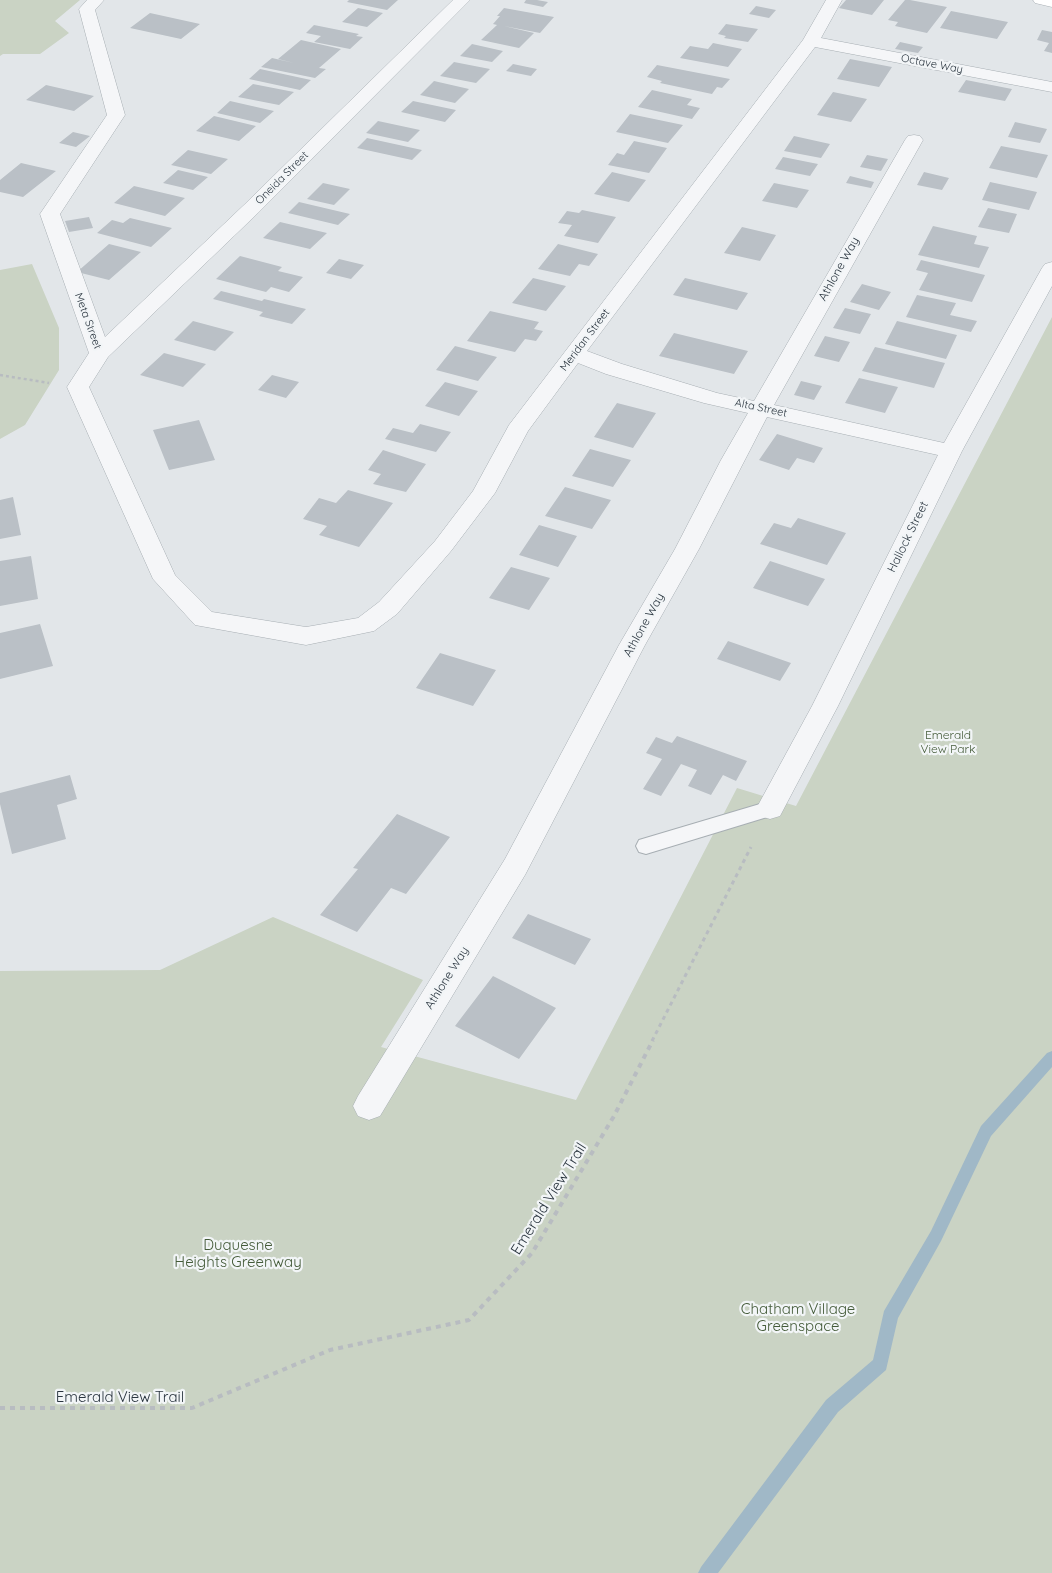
<!DOCTYPE html>
<html>
<head>
<meta charset="utf-8">
<style>
  body { margin:0 }
  canvas { display:block; background:#e2e6e9 }
</style>
</head>
<body>
<canvas width="1052" height="1573"></canvas>
<script>
const c = document.querySelector('canvas').getContext('2d');
c.lineJoin = 'round';
function fillPath(path, color) {
  c.fillStyle = color;
  c.fill(path, 'evenodd');
}
function poly(rows) {
  const path = new Path2D();
  for (const r of rows) {
    path.moveTo(r[0], r[1]);
    for (let i = 2; i < r.length; i += 2) path.lineTo(r[i], r[i + 1]);
  }
  return path;
}
function trace(path, color, width, dash) {
  c.strokeStyle = color;
  c.lineWidth = width;
  c.lineCap = dash ? 'butt' : 'round';
  c.setLineDash(dash || []);
  c.stroke(path);
}
function drawText(font, color, halo, rows, align = 'center') {
  c.font = font + ' Quicksand,sans-serif';
  c.lineWidth = 4.5;
  c.setLineDash([]);
  c.textBaseline = 'middle';
  c.strokeStyle = halo;
  c.fillStyle = color;
  for (const [text, x, y, turn = 0] of rows) {
    c.save();
    c.translate(x, y);
    c.rotate((+turn || 0) * Math.PI / 180);
    c.textAlign = isNaN(turn) ? turn : align;
    if (halo) c.strokeText(text, 0, 0);
    c.fillText(text, 0, 0);
    c.restore();
  }
}
fillPath(poly([
  [0,0,80,0,55,21,69,33,40,54,3,54,0,56],
  [32,264,59,328,59,370,25,425,0,439,0,270],
  [1052,317,1052,1573,0,1573,0,971,160,970,273,917,423,980,381,1047,576,1100,737,788,796,806]
]), '#cad3c4');
fillPath(poly([
  [1052,1051,1052,1067,991,1136,941,1241,898,1318,886,1370,838,1412,718,1573,698,1573,701,1567,826,1400,873,1360,884,1311,931,1231,981,1126,1047,1053,1052,1051]
]), '#a0b8c7');
fillPath(poly([
  [349,0,398,0,387,10,347,2],
  [526,0,537,0,548,2,543,7,524,3],
  [846,0,884,0,872,15,839,8],
  [905,0,910,0,947,7,927,33,895,26,898,22,888,20],
  [756,6,776,10,769,18,749,14],
  [358,8,383,13,367,27,342,22],
  [504,8,554,17,540,33,504,26,534,33,519,48,481,40,497,25,493,24,500,16,497,16],
  [951,11,1008,22,997,39,940,28],
  [150,13,200,24,181,39,130,28],
  [726,24,758,29,748,42,724,38,726,36,718,34],
  [314,25,359,34,356,36,363,37,350,49,314,42,321,36,306,33],
  [1042,30,1052,32,1052,53,1044,51,1049,43,1037,40],
  [301,40,341,49,319,68,326,69,315,78,261,67,272,58,294,63,278,59],
  [900,42,923,47,918,53,895,49],
  [713,43,742,49,728,67,680,58,690,46,708,49],
  [472,44,503,51,492,62,460,56],
  [850,59,892,67,879,87,837,79],
  [454,62,490,69,476,83,440,76],
  [513,64,537,69,531,76,506,71],
  [657,65,730,79,722,88,717,87,712,94,660,83,662,81,647,77],
  [260,69,311,80,300,90,249,79],
  [966,80,1012,89,1005,101,958,92],
  [434,81,469,89,455,103,420,95],
  [253,84,294,92,279,105,238,97],
  [46,85,94,96,74,111,26,100],
  [652,90,692,99,687,105,700,108,692,119,638,107],
  [833,92,867,99,851,122,817,115],
  [230,101,274,111,260,123,217,113],
  [413,101,456,110,445,122,401,112],
  [630,114,683,125,668,143,616,132],
  [214,116,256,126,239,141,196,131],
  [378,121,420,130,408,142,366,133],
  [1015,122,1047,129,1040,143,1008,137],
  [73,132,90,136,76,147,59,143],
  [794,136,830,144,821,158,784,151],
  [367,138,422,150,412,160,357,148],
  [634,141,667,148,649,173,608,165,617,153,624,155],
  [1001,146,1048,155,1037,178,989,168],
  [188,150,228,159,211,174,171,165],
  [867,155,888,159,881,171,860,167],
  [783,157,818,164,810,176,775,169],
  [21,163,56,171,23,197,0,192,0,180],
  [178,170,208,177,193,190,163,183],
  [612,172,646,180,629,202,594,194],
  [924,172,949,178,942,190,917,185],
  [850,176,874,182,871,188,846,183],
  [990,182,1037,192,1029,210,982,200],
  [323,183,350,189,334,205,307,199],
  [774,183,809,190,797,208,762,201],
  [134,186,185,198,165,216,114,203],
  [299,202,350,214,338,225,288,213],
  [988,208,1017,214,1009,233,978,227],
  [582,210,616,217,598,243,564,236,572,225,558,223,567,211,579,213],
  [89,217,93,228,69,232,65,221],
  [130,218,172,228,151,247,97,233,112,220,123,223],
  [280,222,327,233,310,249,263,238],
  [933,226,977,236,974,244,989,247,979,268,918,255],
  [742,227,776,235,760,261,724,253],
  [109,244,141,252,109,280,77,272],
  [558,244,598,254,589,266,579,264,570,276,538,269],
  [240,256,282,267,278,271,303,277,289,292,271,287,266,292,216,279],
  [339,259,364,265,351,279,326,273],
  [921,260,985,275,972,302,919,290,928,273,916,270],
  [533,278,566,286,546,311,512,303],
  [685,278,748,293,737,310,673,295],
  [862,284,891,292,879,310,850,302],
  [221,291,262,301,264,299,306,309,292,324,259,316,263,312,213,299],
  [917,295,956,303,950,315,977,321,971,332,906,317],
  [845,308,871,314,860,334,833,328],
  [490,311,539,322,534,329,543,331,536,341,525,339,515,352,467,341],
  [193,321,234,332,215,351,174,340],
  [897,321,957,335,946,359,885,344],
  [674,333,748,351,734,374,659,356],
  [825,336,850,342,839,362,814,356],
  [455,346,497,357,478,381,436,370],
  [875,347,945,363,934,388,862,371],
  [164,353,206,364,183,387,140,375],
  [272,375,299,382,286,398,258,390],
  [859,378,898,387,885,413,845,403],
  [801,381,822,386,814,400,794,395],
  [445,382,478,391,459,416,425,406],
  [617,403,656,413,633,448,594,437],
  [199,420,215,460,169,470,153,430],
  [420,424,451,432,436,452,385,439,393,428,413,433],
  [777,434,823,448,814,463,797,458,789,470,759,460],
  [590,449,631,460,613,487,572,476],
  [383,450,426,464,406,492,373,484,381,474,368,470],
  [565,487,611,500,592,529,545,516],
  [348,490,393,503,359,547,319,535,327,526,303,519,319,498,336,503],
  [13,497,21,535,0,539,0,500],
  [798,518,846,533,827,565,760,544,774,523,791,528],
  [539,525,577,536,558,567,519,555],
  [31,556,38,599,0,606,0,561],
  [770,561,825,579,808,606,753,588],
  [511,567,550,578,529,610,489,598],
  [40,624,53,666,0,679,0,633],
  [728,641,791,663,780,681,717,659],
  [440,653,496,670,473,706,416,688],
  [677,736,747,761,736,781,723,775,711,795,688,786,697,770,681,764,661,796,643,789,662,759,646,753,656,737,672,743],
  [70,775,77,799,57,805,66,839,12,854,0,804,0,793],
  [397,814,450,837,406,894,391,888,357,932,320,915,358,869,353,868],
  [528,914,591,939,575,965,512,938],
  [493,976,556,1008,519,1059,455,1026]
]), '#bac0c6');
const lane = poly([
  [770,801,777,804,780,809,777,814,646,854,639,852,636,846,639,840,770,801]
]);
const street = poly([
  [87,0,104,0,95,10,125,115,60,214,105,337,245,204,453,0,470,0,259,212,108,357,89,387,175,575,212,612,306,627,358,618,379,602,435,541,473,491,509,425,803,40,826,0,842,0,821,38,1052,82,1052,92,815,47,587,351,622,364,717,393,754,401,905,140,908,136,914,135,920,136,923,140,774,405,944,443,1042,268,1045,264,1052,262,1052,286,962,451,838,706,780,816,770,819,760,816,756,809,812,706,938,455,767,417,699,549,645,645,525,875,380,1116,369,1120,358,1116,353,1106,358,1096,505,859,619,645,675,549,721,460,748,413,704,403,606,374,578,363,528,431,495,493,451,551,397,614,374,631,306,645,195,625,153,579,67,387,89,353,40,214,107,115,79,9,87,0]
]);
const secondary = poly([
  [1033,0,1052,0,1052,7,1035,3,1033,0]
]);
trace(lane, '#a7aeb3', 2);
trace(street, '#a7aeb3', 1);
trace(secondary, '#a7aeb3', 1);
trace(poly([
  [0,375,49,383]
]), '#b8bcc1', 2.5, [3, 3]);
trace(poly([
  [652,1041,751,847]
]), '#b8bcc1', 3, [4, 4]);
trace(poly([
  [0,1408,192,1408,330,1350,469,1320,532,1253,614,1116,653,1040]
]), '#b8bcc1', 4, [5, 5]);
fillPath(lane, '#f5f6f8');
fillPath(street, '#f5f6f8');
fillPath(secondary, '#fff');
drawText('11px', '#2b3640', '#f2f5f7', [
  ["Octave Way",932,64,11],
  ["Oneida Street",282,178,-45],
  ["Meta Street",88,321,70],
  ["Meridan Street",585,340,-53],
  ["Alta Street",761,408,12]
]);
drawText('12px', '#2b3640', '#f2f5f7', [
  ["Athlone Way",839,269,-61],
  ["Hallock Street",908,537,-64],
  ["Athlone Way",644,625,-61],
  ["Athlone Way",447,978,-58]
]);
drawText('12px', '#445b39', '#f2f5f7', [
  ["Emerald",948,735],
  ["View Park",948,749]
]);
drawText('15px', '#2b3640', '#f2f5f7', [
  ["Emerald View Trail",549,1199,-58],
  ["Emerald View Trail",120,1397]
]);
drawText('15px', '#445b39', '#f2f5f7', [
  ["Duquesne",238,1245],
  ["Heights Greenway",238,1262],
  ["Chatham Village",798,1309],
  ["Greenspace",798,1326]
]);
</script>
</body>
</html>
